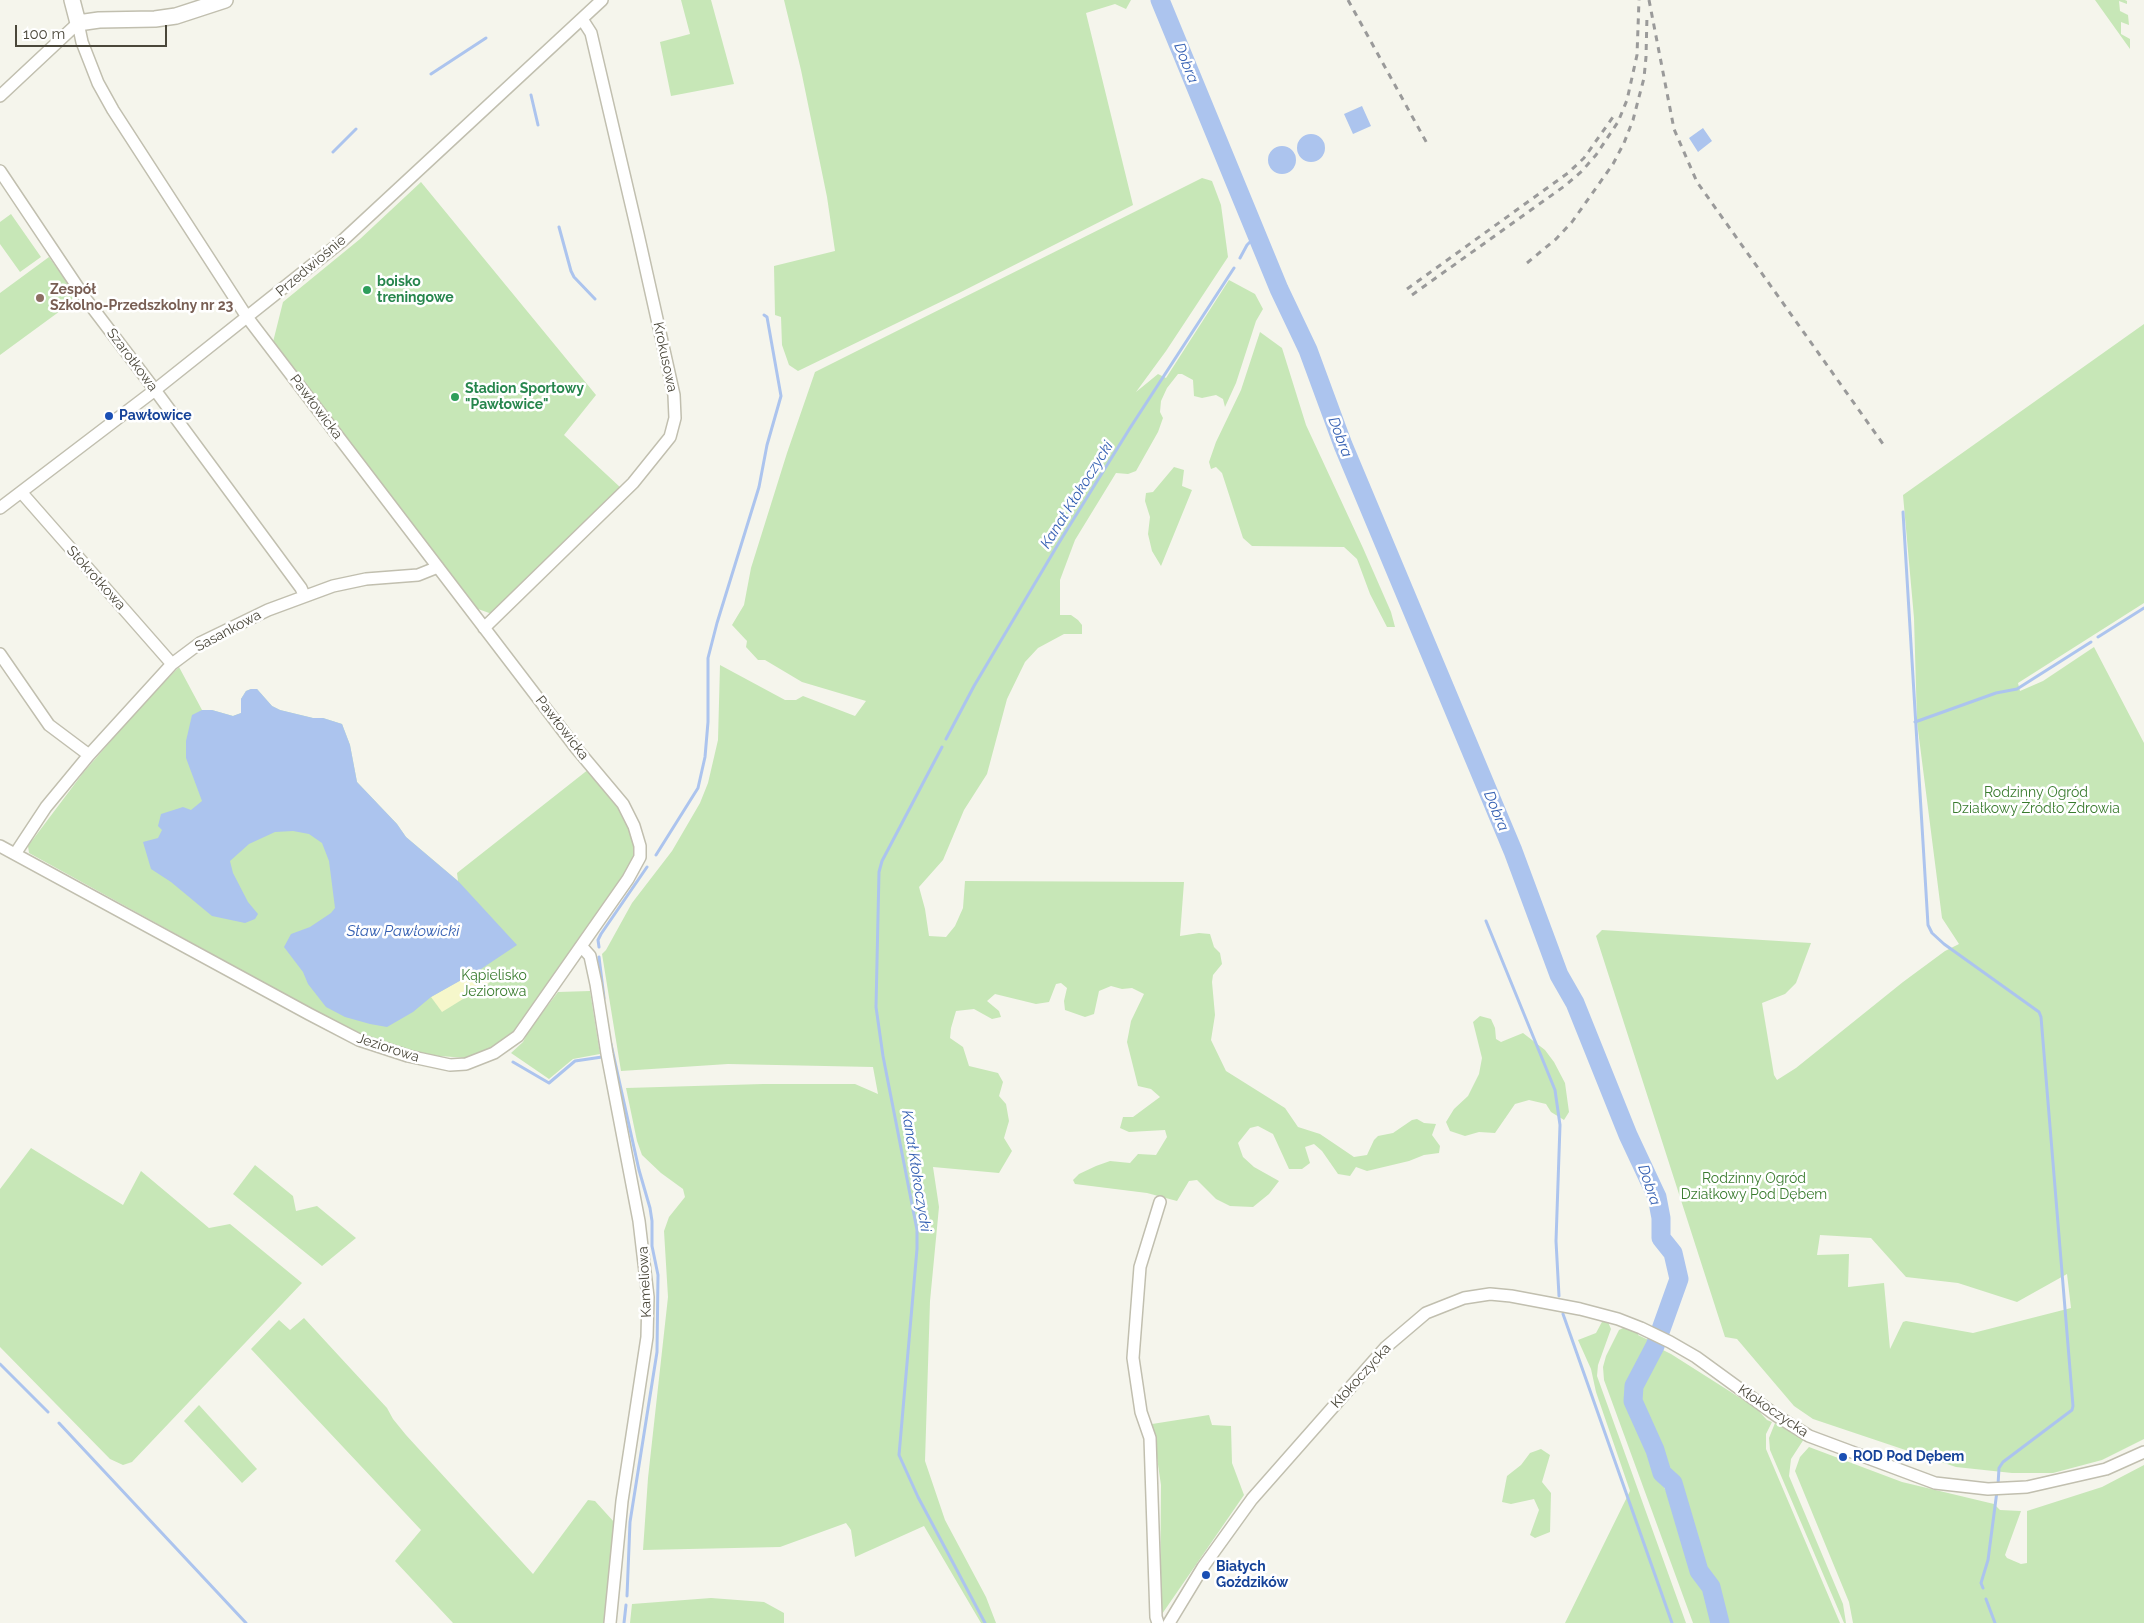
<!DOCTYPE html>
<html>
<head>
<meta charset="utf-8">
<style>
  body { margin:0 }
  #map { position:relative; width:2144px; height:1623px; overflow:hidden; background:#f5f5ec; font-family:Raleway,sans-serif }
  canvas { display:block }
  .scale { position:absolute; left:15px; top:25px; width:152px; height:22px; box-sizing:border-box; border:2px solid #4a473a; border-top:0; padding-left:6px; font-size:15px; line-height:18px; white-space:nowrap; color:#4a473a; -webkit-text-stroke:4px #fff; paint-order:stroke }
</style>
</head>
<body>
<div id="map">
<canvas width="2144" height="1623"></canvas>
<div class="scale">100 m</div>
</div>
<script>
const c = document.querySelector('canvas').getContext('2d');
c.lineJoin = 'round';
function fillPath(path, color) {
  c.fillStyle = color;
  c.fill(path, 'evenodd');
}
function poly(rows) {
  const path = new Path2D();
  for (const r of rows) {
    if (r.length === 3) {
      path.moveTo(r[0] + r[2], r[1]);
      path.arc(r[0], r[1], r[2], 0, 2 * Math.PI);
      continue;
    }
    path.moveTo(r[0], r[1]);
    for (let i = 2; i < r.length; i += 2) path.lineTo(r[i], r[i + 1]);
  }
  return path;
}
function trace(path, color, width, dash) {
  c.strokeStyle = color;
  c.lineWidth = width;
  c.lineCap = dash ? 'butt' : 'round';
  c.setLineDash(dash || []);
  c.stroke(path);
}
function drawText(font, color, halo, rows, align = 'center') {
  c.font = font + ' Raleway,sans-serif';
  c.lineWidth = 5;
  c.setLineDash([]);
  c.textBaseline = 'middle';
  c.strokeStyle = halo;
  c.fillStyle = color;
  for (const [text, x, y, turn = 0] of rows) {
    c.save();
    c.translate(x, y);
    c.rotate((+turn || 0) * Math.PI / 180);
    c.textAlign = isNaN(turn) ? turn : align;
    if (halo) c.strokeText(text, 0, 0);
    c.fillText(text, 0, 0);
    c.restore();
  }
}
fillPath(poly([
  [681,0,711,0,734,84,671,96,660,42,690,34],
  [784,0,1131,0,1126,9,1115,4,1086,13,1133,205,959,293,798,371,789,365,782,345,781,317,775,315,774,266,835,251,827,197,801,70],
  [2095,0,2125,0,2127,1,2127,4,2119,1,2120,11,2128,15,2129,25,2121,22,2121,34,2130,39,2130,49],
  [1202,178,1212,181,1221,205,1228,257,1166,351,1136,392,1158,374,1166,378,1229,280,1255,294,1263,309,1256,321,1236,383,1225,407,1223,399,1216,395,1202,398,1194,396,1193,380,1182,374,1178,374,1167,388,1161,401,1160,412,1163,418,1158,432,1136,471,1128,474,1116,473,1075,540,1060,580,1060,615,1071,615,1078,620,1082,625,1082,634,1064,634,1038,648,1025,662,1007,699,987,774,964,810,943,860,919,887,925,909,929,936,946,937,955,926,963,908,965,881,1184,882,1180,936,1199,933,1210,934,1214,947,1220,953,1222,964,1213,975,1212,982,1215,1015,1211,1040,1226,1071,1285,1108,1298,1127,1320,1134,1354,1157,1367,1155,1374,1140,1378,1136,1393,1133,1412,1120,1417,1119,1424,1123,1436,1124,1432,1135,1440,1146,1439,1153,1424,1155,1409,1161,1367,1171,1356,1167,1350,1176,1338,1174,1322,1151,1314,1144,1305,1147,1310,1163,1302,1169,1289,1169,1273,1134,1258,1126,1250,1128,1238,1143,1243,1157,1254,1167,1279,1181,1269,1194,1253,1207,1230,1206,1216,1199,1197,1180,1189,1181,1177,1201,1147,1193,1075,1184,1073,1180,1079,1174,1096,1166,1110,1161,1130,1163,1138,1154,1156,1155,1167,1137,1165,1130,1129,1132,1120,1128,1123,1117,1133,1117,1160,1097,1151,1089,1138,1086,1127,1042,1131,1021,1144,994,1132,988,1122,989,1111,986,1099,991,1094,1014,1085,1017,1065,1010,1064,1001,1067,988,1061,983,1056,984,1049,1002,1036,1004,995,994,987,1001,999,1011,1001,1017,992,1019,974,1009,956,1011,951,1028,950,1038,963,1047,969,1066,998,1073,1003,1082,999,1096,1006,1104,1009,1121,1004,1138,1012,1151,999,1173,933,1167,939,1207,930,1301,925,1461,945,1520,986,1597,996,1623,981,1623,924,1526,855,1557,851,1530,846,1523,780,1547,643,1550,648,1478,668,1297,664,1231,669,1217,685,1197,683,1189,661,1173,642,1155,637,1141,626,1088,763,1084,855,1084,878,1094,873,1067,728,1064,621,1071,602,954,606,950,632,903,672,851,700,803,708,783,718,740,720,665,785,700,796,700,803,696,855,716,866,701,802,682,765,660,758,660,746,647,747,641,732,625,744,605,751,568,787,453,815,372],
  [421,182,596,395,564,435,621,488,492,614,478,609,273,342,283,302,360,239],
  [11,214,41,257,20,272,0,244,0,222],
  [49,257,74,292,71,303,0,355,0,293],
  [2144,324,2144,603,2018,683,2020,691,2043,681,2094,647,2144,743,2144,1439,2102,1460,2053,1473,2012,1473,1956,1467,1813,1419,1794,1406,1737,1339,1725,1337,1596,936,1602,930,1811,943,1796,983,1785,994,1762,1003,1774,1075,1777,1080,1796,1068,1903,982,1945,951,1959,944,1942,918,1917,722,1914,618,1903,495],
  [1820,1235,1871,1238,1906,1277,1958,1283,2017,1302,2067,1274,2071,1308,1973,1333,1906,1321,1903,1322,1890,1349,1884,1283,1848,1287,1849,1254,1817,1255],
  [1260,332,1282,348,1306,425,1363,548,1391,612,1395,627,1387,627,1370,594,1357,559,1344,547,1252,546,1243,538,1222,473,1216,467,1211,469,1209,462,1216,442,1241,390],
  [1174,467,1184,470,1182,486,1192,490,1161,566,1152,551,1148,534,1150,517,1145,501,1146,493,1153,492],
  [179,667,202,710,212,710,233,716,241,713,241,699,246,691,251,689,257,689,272,706,280,710,313,718,323,718,342,724,350,745,357,782,397,824,406,837,458,881,457,873,589,769,609,793,622,812,634,841,636,854,633,863,516,1031,493,1049,467,1058,425,1055,364,1035,343,1026,29,853,28,846,83,773,142,705],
  [590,991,600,1054,573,1059,549,1079,511,1053,523,1042,529,1030,558,992],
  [1480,1016,1491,1019,1495,1028,1496,1039,1501,1042,1523,1033,1545,1050,1554,1062,1565,1083,1569,1112,1564,1120,1551,1112,1546,1104,1529,1100,1515,1104,1495,1133,1479,1132,1465,1136,1450,1131,1446,1122,1454,1109,1468,1096,1479,1074,1482,1058,1473,1022],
  [31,1148,123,1205,141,1171,209,1228,230,1224,302,1283,132,1462,123,1465,110,1459,0,1347,0,1189],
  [255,1165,293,1196,296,1211,317,1206,356,1238,322,1266,233,1194],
  [304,1318,387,1408,393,1419,406,1435,533,1574,588,1500,595,1501,614,1522,606,1623,453,1623,395,1561,421,1530,251,1349,279,1320,290,1330],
  [1603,1320,1608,1322,1611,1329,1598,1365,1597,1376,1686,1623,1565,1623,1630,1491,1596,1392,1591,1369,1578,1340,1596,1333],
  [1623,1328,1627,1328,1638,1333,1638,1335,1661,1346,1661,1349,1671,1354,1756,1408,1767,1420,1772,1422,1766,1434,1766,1449,1840,1623,1725,1623,1679,1484,1667,1468,1648,1422,1639,1425,1654,1467,1671,1501,1693,1572,1708,1599,1715,1623,1693,1623,1604,1380,1603,1367,1606,1356,1619,1330],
  [199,1405,257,1469,242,1483,184,1421],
  [1209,1415,1212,1425,1231,1426,1232,1463,1244,1495,1162,1614,1160,1613,1161,1485,1152,1424],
  [1775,1423,1804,1439,1791,1459,1789,1476,1843,1604,1846,1623,1844,1623,1770,1450,1769,1438],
  [1809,1447,1902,1482,1994,1504,2000,1510,2021,1511,2005,1555,2007,1558,2021,1564,2027,1563,2027,1511,2102,1487,2144,1465,2144,1623,1853,1623,1849,1602,1795,1471,1800,1457],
  [1541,1449,1550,1455,1542,1482,1551,1493,1550,1532,1535,1538,1530,1535,1539,1510,1534,1499,1511,1504,1502,1502,1507,1476,1521,1465,1530,1453],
  [711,1598,764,1602,784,1613,784,1623,630,1623,632,1604]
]), '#c7e7b7');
fillPath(poly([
  [480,969,489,983,442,1012,431,997]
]), '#f6f7cb');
fillPath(poly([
  [1362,106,1371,126,1353,134,1344,114],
  [1703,128,1712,141,1698,152,1689,138],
  [1311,148,14],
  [1282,160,14],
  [251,689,257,689,272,706,280,710,313,718,323,718,342,724,350,745,357,782,397,824,406,837,459,882,517,945,481,969,431,997,413,1012,387,1027,370,1024,345,1017,326,1007,308,984,303,972,284,947,291,934,310,927,331,913,335,908,329,861,322,843,309,834,293,831,275,832,249,844,230,861,233,873,248,902,258,914,255,919,245,923,212,916,171,882,151,869,143,842,158,838,162,830,158,826,161,814,183,807,191,810,202,801,186,758,186,741,192,715,202,710,212,710,233,716,241,713,241,699,246,691]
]), '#acc4ee');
trace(poly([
  [431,74,486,38],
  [531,95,538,125],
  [333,152,356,129],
  [559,227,571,271,574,277,595,299],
  [1240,258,1247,245,1258,234],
  [1903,512,1928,925,1932,933,1944,944,2039,1012,2041,1017,2073,1406,2072,1410,2003,1462,1999,1468,1998,1485],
  [2098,637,2144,608],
  [1915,722,1996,693,2017,689,2091,642],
  [946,739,974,686,1060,541,1130,428,1234,268],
  [942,747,882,861,879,872,876,1007,883,1056,917,1230,917,1249,899,1455,918,1497,985,1623],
  [656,855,698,788,705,757,708,722,708,658,717,623,759,487,767,445,781,396,767,317,764,315],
  [1486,921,1555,1090,1560,1125,1556,1241,1559,1296],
  [599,947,598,940,601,934,647,867],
  [599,957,604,998],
  [611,1044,639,1170,650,1208,652,1221,652,1246,658,1275,657,1352,630,1522,627,1596],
  [513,1062,549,1083,575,1061,602,1057],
  [1563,1314,1672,1623],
  [0,1364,48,1412],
  [59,1423,246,1623],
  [1983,1588,1981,1583,1988,1560,1997,1491],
  [1986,1599,1995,1623],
  [624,1623,626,1605]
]), '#acc4ee', 3);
trace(poly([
  [1160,0,1279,289,1308,350,1343,445,1513,851,1559,975,1575,1003,1628,1135,1657,1197,1661,1218,1661,1238,1673,1253,1679,1279,1655,1346,1634,1386,1633,1401,1655,1450,1662,1473,1673,1483,1699,1571,1711,1587,1720,1623]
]), '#acc4ee', 19);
const minor = poly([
  [0,96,78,23],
  [0,171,85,298,155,390,301,588,304,595],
  [21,492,172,664],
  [0,508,155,390,341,242,602,0],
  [484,628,633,483,670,437,675,418,674,395,638,234,591,33,582,19],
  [0,654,49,725,89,755],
  [0,846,309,1014,359,1040,408,1056,450,1065,466,1064,494,1053,518,1036,628,879,640,857,640,846,634,826,623,804,576,748,247,317,113,110,98,83,82,42,78,23],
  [15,854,46,807,89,755,172,664,200,643,268,610,333,586,366,579,418,575,438,567],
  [582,947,590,956,596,984,607,1054,639,1221,648,1297,647,1337,622,1501,610,1623],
  [1158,1623,1156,1617,1150,1438,1141,1412,1133,1358,1140,1267,1160,1202],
  [1169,1623,1203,1567,1252,1499,1386,1347,1426,1313,1464,1298,1490,1294,1511,1296,1580,1309,1618,1319,1641,1328,1670,1342,1696,1357,1777,1416,1809,1436,1935,1483,1988,1489,2027,1487,2106,1469,2144,1452]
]);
const tertiary = poly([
  [72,0,78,23,99,20,155,19,176,16,225,0]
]);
trace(minor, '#c1bfaf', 14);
trace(tertiary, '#c1bfaf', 18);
trace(minor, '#fff', 11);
trace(tertiary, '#fff', 15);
trace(poly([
  [1348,0,1429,147],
  [1649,0,1674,129,1697,182,1883,444],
  [1527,263,1556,239,1572,222,1613,164,1624,143,1633,120,1644,78,1646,57,1647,15],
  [1407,289,1568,173,1584,158,1613,117],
  [1412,295,1566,185,1582,171,1596,155,1618,122,1627,100,1637,55,1639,0]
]), '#9a9a9a', 3, [6, 6]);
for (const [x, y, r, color] of [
  [367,290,5,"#2e9e5b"],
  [40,298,5,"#8d6e63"],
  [455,397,5,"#2e9e5b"],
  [109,416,5,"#1a4fb4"],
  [1843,1457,5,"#1a4fb4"],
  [1206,1575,5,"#1a4fb4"]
]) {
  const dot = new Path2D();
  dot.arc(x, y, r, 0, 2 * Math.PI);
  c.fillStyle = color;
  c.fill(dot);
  trace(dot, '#fff', 2);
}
drawText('14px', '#4a473a', '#fff', [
  ["Przedwiośnie",311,266,-40],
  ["Krokusowa",665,357,78],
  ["Szarotkowa",132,360,53],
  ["Pawłowicka",316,407,53],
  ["Stokrotkowa",96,578,48],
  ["Sasankowa",228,631,-28],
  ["Pawłowicka",562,728,52],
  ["Jeziorowa",388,1048,18],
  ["Kameliowa",645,1282,-93],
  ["Kłokoczycka",1361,1376,-48],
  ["Kłokoczycka",1773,1411,34]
]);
drawText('bold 14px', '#27864d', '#fff', [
  ["boisko",377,282],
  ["treningowe",377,298],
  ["Stadion Sportowy",465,389],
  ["\"Pawłowice\"",465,405]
], 'left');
drawText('bold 14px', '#785e54', '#fff', [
  ["Zespół",50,290],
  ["Szkolno-Przedszkolny nr 23",50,306]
], 'left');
drawText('bold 14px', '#164399', '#fff', [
  ["Pawłowice",119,416],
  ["ROD Pod Dębem",1853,1457],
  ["Białych",1216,1567],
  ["Goździków",1216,1583]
], 'left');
drawText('14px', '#397b2e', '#fff', [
  ["Rodzinny Ogród",2036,793],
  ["Działkowy Źródło Zdrowia",2036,809],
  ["Kąpielisko",494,976],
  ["Jeziorowa",494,992],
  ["Rodzinny Ogród",1754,1179],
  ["Działkowy Pod Dębem",1754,1195]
]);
drawText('italic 15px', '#3661b3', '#fff', [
  ["Dobra",1186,63,68],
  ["Dobra",1340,437,69],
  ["Kanał Kłokoczycki",1077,495,-58],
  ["Dobra",1496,811,67],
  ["Staw Pawłowicki",403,931],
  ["Kanał Kłokoczycki",916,1171,81],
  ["Dobra",1649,1185,71]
]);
</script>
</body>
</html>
